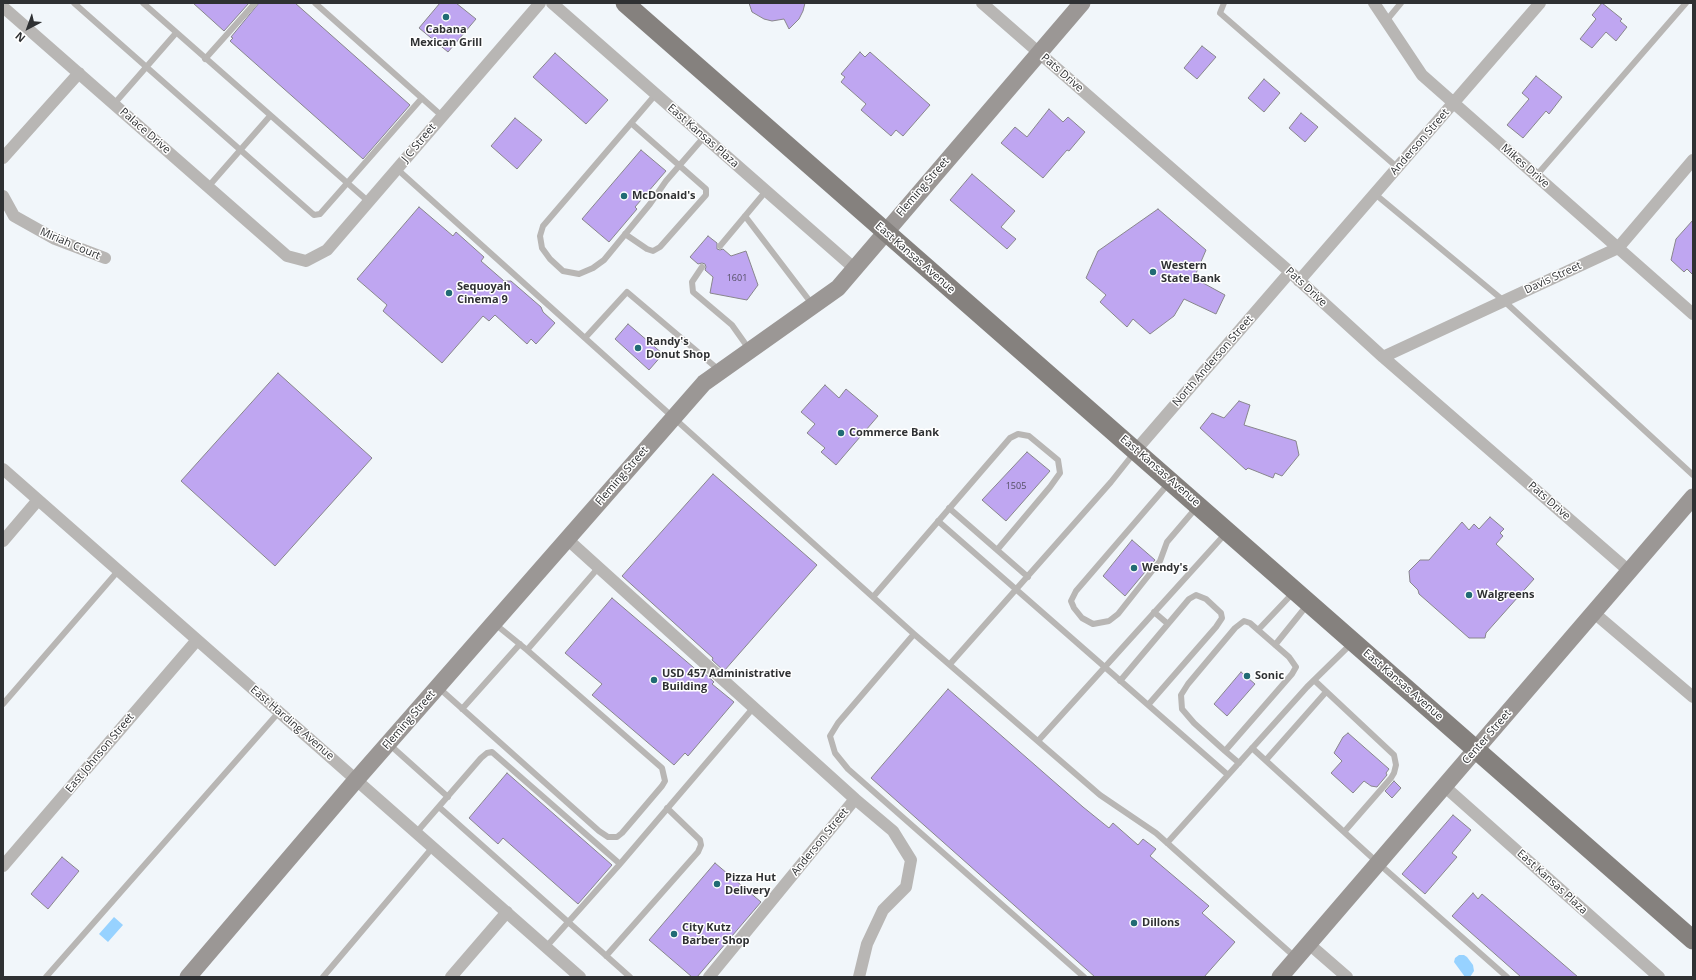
<!DOCTYPE html>
<html>
<head>
<meta charset="utf-8">
<style>
  body { margin:0 }
  #map { position:relative; width:1696px; height:980px; overflow:hidden; background:#f1f6fa; font-family:"Open Sans",sans-serif }
  canvas { display:block }
  .frame { position:absolute; inset:0; border:4px solid #2f3133; pointer-events:none }
  .north { position:absolute; left:8px; top:8px; width:40px; height:40px; -webkit-text-stroke:3px #fff; paint-order:stroke; rotate:221deg; font-size:11px; font-weight:700; line-height:16px; text-align:center; color:#2f3133 }
  .north::after { content:''; display:block; margin:auto; width:14px; height:18px; background:#2f3133; clip-path:polygon(50% 0,100% 100%,50% 72%,0 100%) }
</style>
</head>
<body>
<div id="map">
<canvas width="1696" height="980"></canvas>
<div class="frame"></div>
<div class="north">N</div>
</div>
<script>
const c = document.querySelector('canvas').getContext('2d');
c.lineJoin = 'round';
function fillPath(path, color) {
  c.fillStyle = color;
  c.fill(path, 'evenodd');
}
function poly(rows) {
  const path = new Path2D();
  for (const r of rows) {
    path.moveTo(r[0], r[1]);
    for (let i = 2; i < r.length; i += 2) path.lineTo(r[i], r[i + 1]);
  }
  return path;
}
function trace(path, color, width, dash) {
  c.strokeStyle = color;
  c.lineWidth = width;
  c.lineCap = dash ? 'butt' : 'round';
  c.setLineDash(dash || []);
  c.stroke(path);
}
function drawText(font, color, halo, rows, align = 'center') {
  c.font = font + ' "Open Sans",sans-serif';
  c.lineWidth = 3;
  c.setLineDash([]);
  c.textBaseline = 'middle';
  c.strokeStyle = halo;
  c.fillStyle = color;
  for (const [text, x, y, turn = 0] of rows) {
    c.save();
    c.translate(x, y);
    c.rotate((+turn || 0) * Math.PI / 180);
    c.textAlign = isNaN(turn) ? turn : align;
    if (halo) c.strokeText(text, 0, 0);
    c.fillText(text, 0, 0);
    c.restore();
  }
}
fillPath(poly([
  [114,917,123,925,108,942,99,934],
  [1459,955,1464,955,1467,957,1473,965,1474,971,1470,977,1465,977,1454,962,1455,958]
]), '#97d2ff');
const building = poly([
  [193,3,249,3,224,31,193,3],
  [259,3,295,3,410,105,363,159,230,41,233,38,231,37,259,3],
  [440,3,456,3,476,19,448,52,419,28,440,3],
  [749,3,805,3,803,11,799,19,789,29,784,19,772,21,764,19,752,12,749,3],
  [1602,3,1622,19,1620,21,1627,27,1616,41,1606,32,1592,48,1580,39,1596,19,1592,15,1602,3],
  [1202,46,1216,57,1197,79,1184,68,1202,46],
  [860,52,865,57,870,52,930,105,903,136,896,130,891,136,861,110,866,104,841,82,845,77,841,74,860,52],
  [555,53,608,100,586,124,533,77,555,53],
  [1536,76,1562,97,1549,114,1546,111,1523,138,1507,125,1529,99,1522,93,1536,76],
  [1264,79,1280,93,1264,112,1248,98,1264,79],
  [1049,109,1063,122,1068,117,1085,132,1069,151,1067,150,1043,178,1001,143,1015,127,1027,137,1049,109],
  [1301,113,1318,127,1305,142,1289,128,1301,113],
  [515,118,542,140,517,169,491,146,515,118],
  [641,150,666,171,635,207,637,209,609,242,582,219,641,150],
  [972,174,1015,211,1001,227,1016,239,1007,249,950,200,972,174],
  [419,207,453,236,456,232,484,257,481,261,504,281,511,281,541,307,543,312,555,323,536,344,531,339,527,344,495,315,489,321,483,316,442,363,383,311,387,305,357,279,419,207],
  [1158,209,1206,250,1194,278,1225,295,1216,314,1184,299,1174,316,1150,334,1133,319,1127,327,1100,302,1106,295,1086,278,1098,251,1158,209],
  [1693,220,1693,275,1687,269,1684,272,1671,260,1676,239,1693,220],
  [708,236,717,243,717,249,720,250,723,249,731,256,746,251,758,285,747,300,710,293,713,277,705,270,706,267,705,264,702,263,698,264,690,257,708,236],
  [628,324,663,354,649,370,615,339,628,324],
  [278,373,372,458,275,566,181,481,278,373],
  [825,385,839,398,846,389,878,416,836,465,821,452,825,448,807,433,815,424,801,412,825,385],
  [1239,401,1250,405,1244,425,1296,441,1299,455,1282,476,1275,473,1273,478,1248,468,1246,470,1200,428,1212,413,1224,418,1239,401],
  [1027,452,1050,471,1006,521,982,500,1027,452],
  [713,474,817,565,724,671,712,660,713,658,622,576,713,474],
  [1490,517,1504,529,1500,533,1503,536,1496,544,1534,579,1486,633,1485,638,1469,638,1419,594,1418,590,1410,582,1409,571,1420,560,1429,560,1462,522,1469,530,1474,524,1479,529,1490,517],
  [1132,540,1155,560,1125,596,1103,576,1132,540],
  [612,598,700,673,702,671,714,682,712,684,734,702,688,756,685,753,674,765,592,695,602,684,565,653,612,598],
  [1241,672,1255,684,1227,716,1214,704,1241,672],
  [948,689,1083,807,1109,828,1113,823,1138,845,1143,839,1156,849,1150,856,1209,906,1202,913,1235,942,1204,977,1095,977,871,778,948,689],
  [1348,733,1389,769,1386,773,1387,775,1377,787,1371,786,1364,781,1353,793,1331,773,1342,761,1334,753,1343,737,1348,733],
  [507,773,612,865,578,904,503,838,498,844,469,818,507,773],
  [1394,781,1401,788,1392,798,1385,791,1394,781],
  [1453,815,1471,830,1452,853,1457,857,1425,894,1402,874,1453,815],
  [62,857,79,871,48,909,31,894,62,857],
  [715,863,761,902,697,977,692,977,649,940,715,863],
  [1473,893,1478,899,1482,894,1578,977,1521,977,1452,916,1473,893]
]);
fillPath(building, '#bfa6f1');
trace(building, '#88868c', 1);
trace(poly([
  [74,3,314,215,320,214,422,98],
  [143,3,369,202],
  [315,3,442,116],
  [1224,3,1220,13,1398,168],
  [1386,21,1401,3],
  [205,59,255,3],
  [656,94,543,226,540,236,542,248,550,259,563,271,579,274,593,268,604,260,650,204,666,181,704,137],
  [114,104,176,33],
  [397,169,914,634,1100,795,1156,833,1295,957],
  [1536,176,1686,3],
  [208,187,270,116],
  [1375,194,1504,301,1693,475],
  [745,216,812,304],
  [625,234,647,249,653,251,660,247,706,195,706,189,631,123],
  [720,246,766,191],
  [702,267,692,282,693,292,732,325,749,349],
  [585,338,627,292,719,370],
  [1169,483,1076,591,1071,601,1074,608,1082,618,1093,624,1109,621,1118,614,1160,561,1167,542,1196,508],
  [949,508,1028,577],
  [938,521,1228,775],
  [873,597,1010,438,1018,434,1029,436,1058,460,1060,473,1050,487,997,550],
  [1154,612,1168,624],
  [1258,630,1293,593],
  [914,634,838,723,830,736,835,753,848,769,1084,977],
  [1275,645,1308,604],
  [527,650,599,567],
  [950,664,1111,482,1134,453],
  [1314,680,1394,755,1396,765,1394,773,1391,778,1344,832],
  [1120,681,1189,599,1196,595,1206,599,1221,613,1222,618,1216,627,1148,705],
  [439,688,599,831,608,837,617,837,622,833,662,786,665,781,662,768,527,650,495,624],
  [3,704,118,571],
  [462,709,520,644],
  [1038,741,1226,533],
  [390,745,448,797],
  [1252,748,1378,863,1507,977],
  [1225,751,1292,674,1296,667,1289,657,1250,623,1244,621,1235,628,1188,684,1181,695,1182,709,1194,723,1225,751,1239,763],
  [1266,760,1326,692],
  [439,807,630,977],
  [416,833,481,758,487,753,492,752,620,864],
  [1167,843,1307,687,1352,643],
  [546,947,620,864,754,707],
  [606,956,698,852,701,845,700,840,667,808],
  [46,977,279,712],
  [323,977,433,847]
]), '#b8b6b4', 6);
trace(poly([
  [552,3,854,268],
  [982,3,1290,272,1383,357,1629,571],
  [1374,3,1422,75,1693,314],
  [3,7,287,256,306,261,327,250,540,3],
  [3,158,79,73],
  [3,196,14,216,55,239,105,258],
  [1299,281,1540,3],
  [1383,357,1618,248,1693,160],
  [1136,450,1290,272],
  [3,469,580,977],
  [567,539,855,799,893,831,911,860,906,887,883,910,867,944,859,977],
  [3,541,38,500],
  [1593,612,1693,697],
  [1444,786,1659,977],
  [3,866,197,640],
  [1309,944,1347,977],
  [451,977,507,912],
  [709,977,855,799]
]), '#b8b6b4', 12);
trace(poly([
  [188,977,356,780,704,383,838,288,1082,3],
  [1280,977,1693,497]
]), '#9b9795', 17);
trace(poly([
  [625,3,1693,940]
]), '#85817e', 19);
for (const [x, y, r, color] of [
  [446,17,4,"#216b74"],
  [624,196,4,"#216b74"],
  [1153,272,4,"#216b74"],
  [449,293,4,"#216b74"],
  [638,348,4,"#216b74"],
  [841,433,4,"#216b74"],
  [1134,568,4,"#216b74"],
  [1469,595,4,"#216b74"],
  [1247,676,4,"#216b74"],
  [654,680,4,"#216b74"],
  [717,884,4,"#216b74"],
  [1134,923,4,"#216b74"],
  [674,934,4,"#216b74"]
]) {
  const dot = new Path2D();
  dot.arc(x, y, r, 0, 2 * Math.PI);
  c.fillStyle = color;
  c.fill(dot);
  trace(dot, '#fff', 1.5);
}
drawText('9px', '#534e62', null, [
  ["1601",737,278],
  ["1505",1016,486]
]);
drawText('bold 11px', '#2f3133', '#fff', [
  ["Cabana",446,30,"center"],
  ["Mexican Grill",446,43,"center"],
  ["McDonald's",632,196],
  ["Western",1161,266],
  ["State Bank",1161,279],
  ["Sequoyah",457,287],
  ["Cinema 9",457,300],
  ["Randy's",646,342],
  ["Donut Shop",646,355],
  ["Commerce Bank",849,433],
  ["Wendy's",1142,568],
  ["Walgreens",1477,595],
  ["USD 457 Administrative",662,674],
  ["Building",662,687],
  ["Sonic",1255,676],
  ["Pizza Hut",725,878],
  ["Delivery",725,891],
  ["Dillons",1142,923],
  ["City Kutz",682,928],
  ["Barber Shop",682,941]
], 'left');
drawText('11px', '#2f3133', '#fff', [
  ["Pats Drive",1062,73,41],
  ["Palace Drive",145,131,41],
  ["East Kansas Plaza",703,136,41],
  ["Anderson Street",1420,142,-49],
  ["J C Street",419,143,-50],
  ["Mikes Drive",1525,166,41],
  ["Fleming Street",923,187,-49],
  ["Miriah Court",70,244,23],
  ["East Kansas Avenue",915,258,41],
  ["Davis Street",1553,278,-25],
  ["Pats Drive",1306,287,43],
  ["North Anderson Street",1213,361,-49],
  ["East Kansas Avenue",1160,471,41],
  ["Fleming Street",622,476,-49],
  ["Pats Drive",1549,501,41],
  ["East Kansas Avenue",1403,685,41],
  ["Fleming Street",409,720,-49],
  ["East Harding Avenue",292,723,41],
  ["Center Street",1487,737,-49],
  ["East Johnson Street",100,753,-50],
  ["Anderson Street",820,842,-51],
  ["East Kansas Plaza",1552,882,42]
]);
</script>
</body>
</html>
